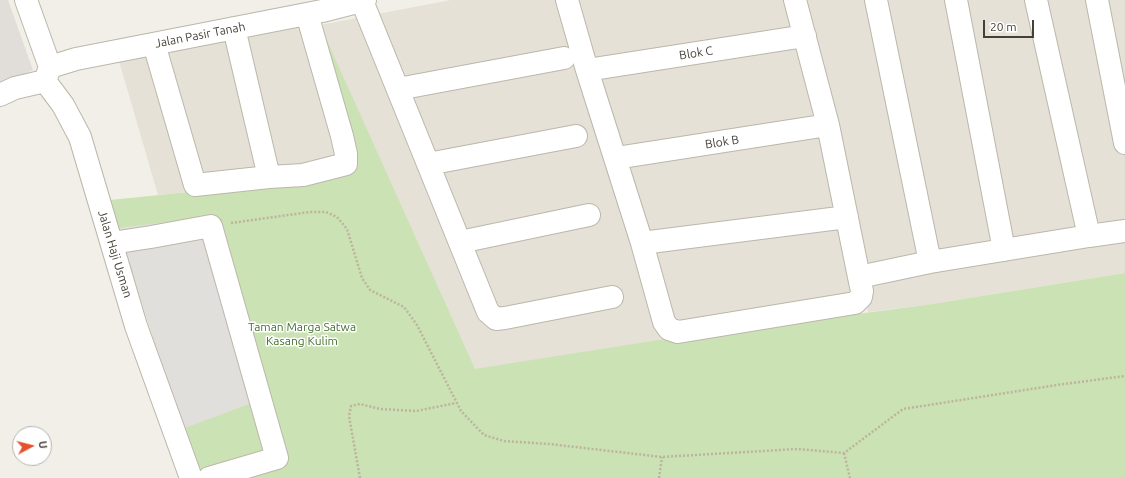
<!DOCTYPE html>
<html>
<head>
<meta charset="utf-8">
<style>
  body { margin:0 }
  #map { position:relative; width:1125px; height:478px; overflow:hidden; background:#f2efe8; font-family:Ubuntu,sans-serif }
  canvas { display:block }
  .north { position:absolute; left:12px; top:426px; width:40px; height:40px; box-sizing:border-box; background:#fff; border:1px solid #b5b3af; border-radius:50%; rotate:83deg; font-size:11px; font-weight:700; line-height:16px; text-align:center; color:#454037 }
  .north::after { content:''; display:block; margin:auto; width:14px; height:18px; background:#e4512d; clip-path:polygon(50% 0,100% 100%,50% 72%,0 100%) }
  .scale { position:absolute; left:983px; top:20px; width:51px; height:18px; box-sizing:border-box; border:2px solid #454037; border-top:0; padding-left:5px; font-size:12px; line-height:14px; white-space:nowrap; color:#454037; -webkit-text-stroke:3px #fff; paint-order:stroke }
</style>
</head>
<body>
<div id="map">
<canvas width="1125" height="478"></canvas>
<div class="north">U</div>
<div class="scale">20 m</div>
</div>
<script>
const c = document.querySelector('canvas').getContext('2d');
c.lineJoin = 'round';
function fillPath(path, color) {
  c.fillStyle = color;
  c.fill(path, 'evenodd');
}
function poly(rows) {
  const path = new Path2D();
  for (const r of rows) {
    path.moveTo(r[0], r[1]);
    for (let i = 2; i < r.length; i += 2) path.lineTo(r[i], r[i + 1]);
  }
  return path;
}
function trace(path, color, width, dash) {
  c.strokeStyle = color;
  c.lineWidth = width;
  c.lineCap = dash ? 'butt' : 'round';
  c.setLineDash(dash || []);
  c.stroke(path);
}
function drawText(font, color, halo, rows, align = 'center') {
  c.font = font + ' Ubuntu,sans-serif';
  c.lineWidth = 3;
  c.setLineDash([]);
  c.textBaseline = 'middle';
  c.strokeStyle = halo;
  c.fillStyle = color;
  for (const [text, x, y, turn = 0] of rows) {
    c.save();
    c.translate(x, y);
    c.rotate((+turn || 0) * Math.PI / 180);
    c.textAlign = isNaN(turn) ? turn : align;
    if (halo) c.strokeText(text, 0, 0);
    c.fillText(text, 0, 0);
    c.restore();
  }
}
fillPath(poly([
  [451,0,559,0,664,339,475,370,321,28,354,169,297,181,158,195,119,61,299,20,320,25],
  [567,0,803,0,858,297,672,328],
  [805,0,1125,0,1125,273,926,305,868,312,859,246]
]), '#e5e1d6');
fillPath(poly([
  [0,0,8,0,33,70,0,85]
]), '#e1ded9');
fillPath(poly([
  [320,25,475,369,664,339,926,305,1125,273,1125,478,197,478,110,200,297,181,354,169]
]), '#cbe2b4');
fillPath(poly([
  [213,216,265,398,182,429,119,228]
]), '#e1dfdc');
const minor = poly([
  [26,0,50,67],
  [567,0,587,70,642,243,664,322,669,329,678,332,855,303,861,297,862,291,859,277,828,125,795,0],
  [876,0,930,262],
  [956,0,1004,250],
  [1036,0,1089,236],
  [1097,0,1125,143],
  [362,1,488,312,496,319,505,318,612,297],
  [234,28,269,177,303,175,346,164,346,154,342,136,307,14],
  [154,44,195,185,269,177],
  [587,70,805,36],
  [45,81,63,105,80,137,136,326,191,478],
  [45,81,50,67,76,59,322,11,365,0],
  [398,89,564,58],
  [0,95,15,88,45,81],
  [616,158,828,125],
  [428,164,576,136],
  [460,242,589,215],
  [112,243,151,237,211,226,277,458,209,478],
  [642,243,847,217],
  [859,277,930,262,1089,236,1125,231]
]);
trace(minor, '#bcb7ab', 24);
trace(poly([
  [231,223,310,212,326,212,337,217,347,229,362,278,370,290,404,307,417,325,461,411,484,435,504,441,549,444,662,457,797,449,844,453,903,409,1057,385,1125,376],
  [844,453,850,478],
  [360,478,349,416,351,406,360,404,380,409,416,411,456,403],
  [659,478,662,457]
]), '#bdb39e', 2.5, [2, 2]);
trace(minor, '#fff', 22);
drawText('12px', '#454037', '#fff', [
  ["Jalan Pasir Tanah",200,35,-11],
  ["Blok C",696,53,-9],
  ["Blok B",722,142,-9],
  ["Jalan Haji Usman",115,254,73]
]);
drawText('12px', '#457030', '#fff', [
  ["Taman Marga Satwa",302,327],
  ["Kasang Kulim",302,341]
]);
</script>
</body>
</html>
